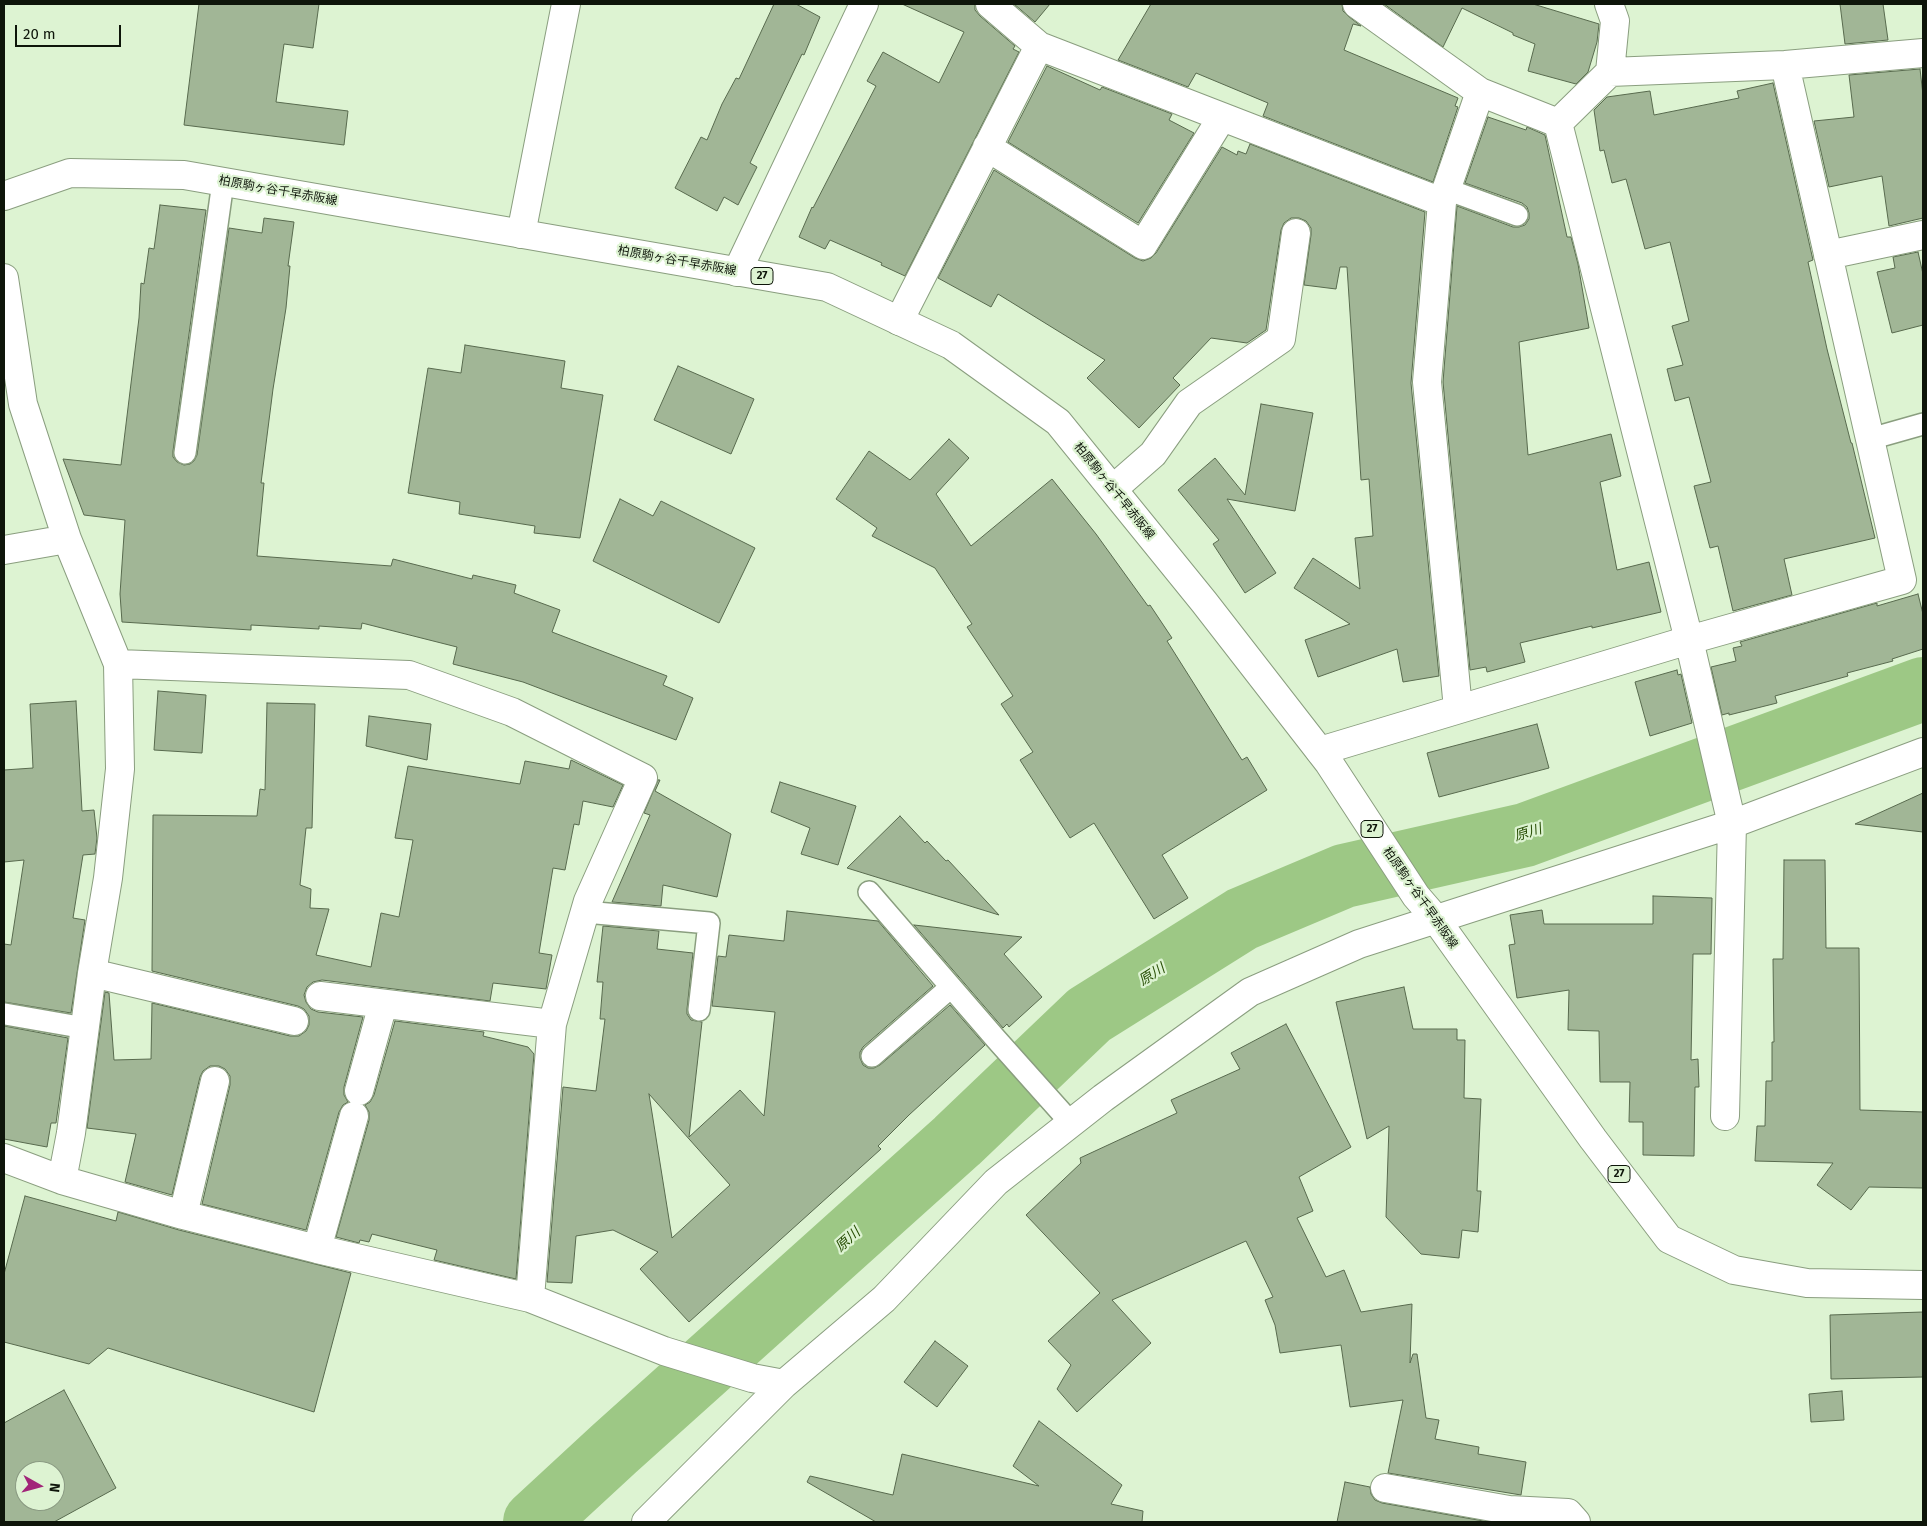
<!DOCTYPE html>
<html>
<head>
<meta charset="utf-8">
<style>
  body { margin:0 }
  #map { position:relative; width:1927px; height:1526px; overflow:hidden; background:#ddf3d2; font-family:"Fira Sans",sans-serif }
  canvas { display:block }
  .frame { position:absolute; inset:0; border:5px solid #0e150a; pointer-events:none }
  .north { position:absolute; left:15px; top:1461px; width:50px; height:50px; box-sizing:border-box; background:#ddf3d2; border:1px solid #8a9a82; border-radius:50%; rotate:97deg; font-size:14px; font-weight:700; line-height:20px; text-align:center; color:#0e150a }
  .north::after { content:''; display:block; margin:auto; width:18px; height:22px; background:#a22679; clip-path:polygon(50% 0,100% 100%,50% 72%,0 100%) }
  .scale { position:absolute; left:15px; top:25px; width:106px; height:22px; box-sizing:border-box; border:2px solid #0e150a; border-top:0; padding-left:6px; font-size:15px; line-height:18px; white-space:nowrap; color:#0e150a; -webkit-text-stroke:4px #ddf3d2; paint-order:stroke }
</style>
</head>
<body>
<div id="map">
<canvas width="1927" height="1526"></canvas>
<div class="frame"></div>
<div class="north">N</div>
<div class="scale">20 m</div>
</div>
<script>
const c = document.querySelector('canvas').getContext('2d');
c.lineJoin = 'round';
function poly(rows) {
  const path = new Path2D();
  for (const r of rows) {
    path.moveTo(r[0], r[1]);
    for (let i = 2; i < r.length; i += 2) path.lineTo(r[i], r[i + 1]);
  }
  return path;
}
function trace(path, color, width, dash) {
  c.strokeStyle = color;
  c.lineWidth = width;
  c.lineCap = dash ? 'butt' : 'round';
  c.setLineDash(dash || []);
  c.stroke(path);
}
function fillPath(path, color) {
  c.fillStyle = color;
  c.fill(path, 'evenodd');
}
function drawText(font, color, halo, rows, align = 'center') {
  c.font = font + ' "Fira Sans","Noto Sans JP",sans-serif';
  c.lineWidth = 4.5;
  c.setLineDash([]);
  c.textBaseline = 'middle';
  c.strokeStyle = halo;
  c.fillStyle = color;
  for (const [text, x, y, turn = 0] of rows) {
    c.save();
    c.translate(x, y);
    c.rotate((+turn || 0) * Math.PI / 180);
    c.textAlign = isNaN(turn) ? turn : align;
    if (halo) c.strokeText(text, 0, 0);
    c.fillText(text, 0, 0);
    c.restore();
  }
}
trace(poly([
  [535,1522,614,1449,957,1141,1089,1015,1242,919,1344,876,1525,835,1923,689]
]), '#9dc885', 64);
const building = poly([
  [199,4,319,4,313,48,284,44,276,102,348,111,344,145,184,125,199,4],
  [774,4,796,4,820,17,804,55,802,54,750,163,757,167,738,205,724,197,717,211,675,188,701,137,707,140,722,104,736,78,739,79,774,4],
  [902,4,975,4,975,10,980,16,1015,46,1013,49,1019,52,905,276,881,265,882,263,830,240,825,249,799,237,812,207,813,208,876,86,867,81,883,52,939,83,964,32,902,4],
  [1014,4,1050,4,1035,22,1014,4],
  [1151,4,1342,4,1343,11,1348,16,1361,26,1353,24,1344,50,1458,98,1455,106,1458,107,1433,182,1263,116,1268,103,1196,73,1188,87,1118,60,1151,4],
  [1384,4,1533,4,1599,24,1597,42,1588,72,1576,84,1528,71,1535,44,1513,35,1513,33,1462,8,1443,47,1384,4],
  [1840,4,1883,4,1888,40,1845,44,1840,4],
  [1047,66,1100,90,1102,87,1172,114,1169,120,1194,133,1138,223,1008,142,1047,66],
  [1920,69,1923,95,1923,218,1889,226,1882,176,1829,187,1814,121,1854,117,1849,75,1920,69],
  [1773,83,1813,260,1808,262,1827,349,1851,443,1852,443,1875,538,1784,559,1792,595,1733,611,1718,546,1710,548,1694,486,1711,482,1689,397,1675,401,1667,369,1683,365,1672,326,1689,321,1670,242,1645,249,1626,179,1612,183,1604,150,1600,151,1594,110,1607,97,1650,91,1654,115,1739,98,1737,91,1773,83],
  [1488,117,1526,130,1527,127,1545,135,1567,237,1571,237,1578,264,1589,328,1519,342,1528,455,1611,434,1621,476,1600,482,1617,570,1649,562,1661,612,1592,628,1592,626,1520,643,1525,662,1487,672,1486,667,1470,670,1443,382,1457,206,1513,227,1519,227,1525,225,1529,219,1529,213,1527,207,1522,203,1465,183,1488,117],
  [1250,144,1425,212,1411,383,1439,676,1403,682,1397,649,1318,677,1305,640,1350,624,1294,588,1313,558,1360,589,1355,538,1373,536,1369,479,1361,480,1347,267,1340,267,1336,289,1304,285,1311,235,1311,228,1306,221,1299,218,1291,218,1284,223,1281,230,1266,330,1247,343,1211,338,1173,378,1180,385,1139,428,1087,378,1105,360,998,294,991,307,938,278,994,170,1135,258,1143,261,1151,258,1156,253,1222,147,1237,155,1238,151,1246,154,1250,144],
  [160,205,206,210,173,451,173,457,177,462,184,465,190,464,194,461,197,455,229,228,262,233,264,218,294,222,288,266,290,266,286,308,273,389,261,483,264,483,257,556,391,566,393,559,472,579,473,575,516,585,514,593,560,610,552,632,667,676,663,685,693,698,676,740,523,682,453,664,457,647,362,623,361,629,319,626,319,629,251,625,251,630,122,622,120,594,125,520,84,515,63,459,121,465,139,318,141,283,144,284,149,248,154,249,160,205],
  [1918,252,1923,274,1923,325,1892,333,1877,272,1895,268,1893,257,1918,252],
  [465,345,565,361,561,388,603,395,580,538,534,533,535,526,459,514,460,502,408,493,428,368,461,373,465,345],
  [678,366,754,399,731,454,654,420,678,366],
  [1261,404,1313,413,1295,511,1227,499,1276,573,1245,593,1213,544,1219,540,1178,490,1215,458,1245,495,1261,404],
  [949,439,969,458,936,494,971,546,1052,479,1096,534,1148,606,1150,605,1172,638,1167,641,1242,760,1247,757,1267,790,1162,855,1188,898,1154,919,1094,823,1070,838,1020,760,1033,752,1001,704,1013,696,967,627,972,624,935,568,872,536,877,528,836,499,869,451,910,480,949,439],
  [620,499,653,516,661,501,755,548,719,623,593,561,620,499],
  [1918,594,1923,614,1923,649,1892,659,1893,661,1847,673,1848,676,1775,696,1777,703,1729,715,1729,713,1722,715,1711,667,1736,661,1733,648,1742,646,1740,642,1877,603,1877,606,1918,594],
  [1677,670,1678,675,1681,674,1692,723,1650,736,1635,682,1677,670],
  [158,691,206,695,202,753,154,750,158,691],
  [76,701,82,811,94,810,97,838,95,854,83,855,73,918,85,920,71,1013,4,1002,4,944,11,945,24,860,4,862,4,770,33,768,30,704,76,701],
  [267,703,315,704,312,828,306,828,300,885,311,889,310,908,329,909,316,955,371,967,381,913,399,917,413,840,395,838,408,766,520,784,525,761,569,769,571,760,623,785,613,807,583,801,579,825,574,824,565,870,553,868,539,953,552,955,546,989,493,983,490,1001,322,980,313,982,307,987,304,995,306,1002,311,1009,318,1012,363,1017,344,1087,344,1095,348,1102,343,1105,339,1112,306,1230,202,1204,230,1085,230,1076,225,1069,219,1066,210,1066,203,1071,200,1077,172,1195,125,1182,136,1134,87,1128,105,992,109,993,114,1060,151,1059,152,1003,290,1036,299,1036,306,1031,309,1025,309,1016,304,1009,298,1006,152,971,153,815,257,816,260,789,265,790,267,703],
  [369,716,431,724,427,760,366,746,369,716],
  [1537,724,1549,768,1439,797,1427,753,1537,724],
  [658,780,660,780,655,791,731,834,717,897,663,885,661,906,612,902,650,815,644,813,658,780],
  [780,782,856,806,838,865,801,854,810,828,771,812,780,782],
  [1923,793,1923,832,1855,824,1923,793],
  [900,816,925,843,927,841,946,861,948,860,999,915,847,868,900,816],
  [1784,860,1825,860,1826,948,1859,948,1860,1110,1923,1112,1923,1188,1869,1187,1851,1210,1817,1185,1833,1163,1755,1161,1757,1126,1765,1126,1766,1081,1772,1081,1772,1042,1774,1042,1773,959,1783,959,1784,860],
  [1653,896,1712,898,1711,954,1693,954,1691,1060,1698,1059,1699,1087,1695,1087,1694,1156,1643,1155,1643,1122,1629,1122,1630,1082,1600,1082,1599,1031,1568,1030,1569,990,1517,998,1509,945,1515,944,1510,915,1542,910,1544,924,1653,924,1653,896],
  [787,911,878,921,933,986,863,1047,860,1052,860,1058,863,1065,868,1068,874,1068,880,1065,950,1005,985,1045,909,1115,878,1146,881,1149,689,1322,640,1269,658,1252,613,1230,576,1236,572,1283,547,1282,563,1087,596,1091,605,1019,600,1019,603,982,597,982,603,926,659,931,657,949,693,953,687,1009,687,1014,691,1020,702,1022,689,1137,740,1090,764,1116,775,1012,712,1006,718,956,726,957,729,935,784,941,787,911],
  [649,1094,730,1185,672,1238,649,1094],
  [914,925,1022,937,1004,954,1042,997,1009,1027,1007,1024,1003,1028,914,925],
  [1404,987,1413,1029,1457,1029,1457,1040,1465,1040,1464,1098,1481,1099,1477,1191,1481,1191,1478,1232,1462,1230,1459,1258,1421,1254,1386,1217,1389,1126,1367,1139,1336,1002,1404,987],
  [395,1021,484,1032,483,1036,528,1047,534,1054,516,1279,434,1260,437,1250,372,1234,369,1242,360,1240,359,1243,336,1237,369,1120,369,1112,365,1105,370,1102,374,1095,395,1021],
  [1286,1024,1351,1147,1299,1177,1313,1211,1297,1218,1326,1277,1344,1270,1361,1312,1412,1304,1410,1363,1413,1354,1417,1354,1426,1418,1439,1420,1435,1439,1479,1447,1478,1454,1526,1462,1521,1495,1388,1473,1403,1400,1350,1407,1341,1345,1280,1353,1275,1325,1265,1300,1273,1297,1246,1241,1112,1300,1151,1343,1077,1412,1057,1389,1071,1365,1048,1341,1100,1293,1026,1215,1081,1163,1080,1158,1177,1113,1171,1100,1240,1069,1231,1053,1286,1024],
  [4,1026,68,1038,56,1123,51,1123,47,1147,4,1139,4,1026],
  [25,1196,116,1221,118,1212,179,1230,351,1273,314,1412,108,1348,89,1364,4,1342,4,1274,25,1196],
  [1923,1312,1923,1377,1831,1379,1830,1315,1923,1312],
  [935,1341,968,1366,937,1407,904,1382,935,1341],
  [64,1390,116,1488,54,1522,4,1522,4,1423,64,1390],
  [25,1471,55,1471,55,1501,25,1501,25,1471],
  [1842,1391,1844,1420,1811,1422,1809,1394,1842,1391],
  [1039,1421,1122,1485,1111,1504,1143,1511,1142,1522,876,1522,807,1482,810,1476,893,1495,902,1454,1039,1486,1013,1466,1039,1421],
  [1345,1482,1370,1487,1371,1494,1375,1500,1382,1503,1489,1522,1337,1522,1345,1482]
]);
fillPath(building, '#a1b696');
trace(building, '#586a4e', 1);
const service = poly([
  [1446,189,1517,215],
  [1870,439,1923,424],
  [185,453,223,182],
  [869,892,996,1039,1071,1123],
  [585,912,709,923,699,1010],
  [5,1014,85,1028],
  [872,1056,951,987]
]);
const minor = poly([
  [990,4,1039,46,1442,202],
  [1357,4,1480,92,1558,123],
  [1610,72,1785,65,1923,53],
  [1558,123,1689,640,1732,824,1725,1116],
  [1558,123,1610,72,1615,21,1609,4],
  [987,147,1143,245,1222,117],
  [521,234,566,4],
  [1828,255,1923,235],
  [737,272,864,4],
  [4,278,23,404,67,539,118,664,120,769,108,878,92,973,71,1133,62,1180],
  [899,321,1039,46],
  [1113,489,1153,454,1189,403,1281,339,1296,233],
  [4,550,67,539],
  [118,664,409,675,512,712,643,778,588,901,552,1024,530,1298],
  [1458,709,1427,382,1442,202,1480,92],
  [1320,751,1689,640,1902,580,1785,65],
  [92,973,294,1021],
  [320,996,552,1024],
  [359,1091,383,1004],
  [4,1158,62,1180,183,1215,317,1249,530,1298,664,1351,752,1378,784,1384],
  [183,1215,215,1081],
  [317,1249,354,1116],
  [1385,1488,1509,1510,1568,1513,1576,1522],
  [646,1522,784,1384,884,1299,996,1182,1103,1098,1250,992,1359,944,1732,824,1923,752]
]);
const primary = poly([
  [4,196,70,173,184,175,827,287,951,345,1058,422,1204,602,1329,763,1416,896,1435,918,1593,1139,1669,1239,1734,1270,1807,1283,1923,1285]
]);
trace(service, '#8a9e7f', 24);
trace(minor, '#8a9e7f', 30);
trace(primary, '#8a9e7f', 30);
trace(service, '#fff', 21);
trace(minor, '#fff', 28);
trace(primary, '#fff', 28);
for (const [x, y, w] of [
  [762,276,22],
  [1372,829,22],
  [1619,1174,22]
]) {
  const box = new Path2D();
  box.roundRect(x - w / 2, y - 8.5, w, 17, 4);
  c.fillStyle = '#ddf3d2';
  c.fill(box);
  trace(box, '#0e150a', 1);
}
drawText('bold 11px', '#0e150a', null, [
  ["27",762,276],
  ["27",1372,829],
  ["27",1619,1174]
]);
drawText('12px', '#0e150a', '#ddf3d2', [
  ["柏原駒ヶ谷千早赤阪線",278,191,10],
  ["柏原駒ヶ谷千早赤阪線",677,261,10],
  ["柏原駒ヶ谷千早赤阪線",1114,491,51],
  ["柏原駒ヶ谷千早赤阪線",1420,898,55]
]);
drawText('italic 14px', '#284e05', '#ddf3d2', [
  ["原川",1528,833,-17],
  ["原川",1152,975,-32],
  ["原川",848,1240,-42]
]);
</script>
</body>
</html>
